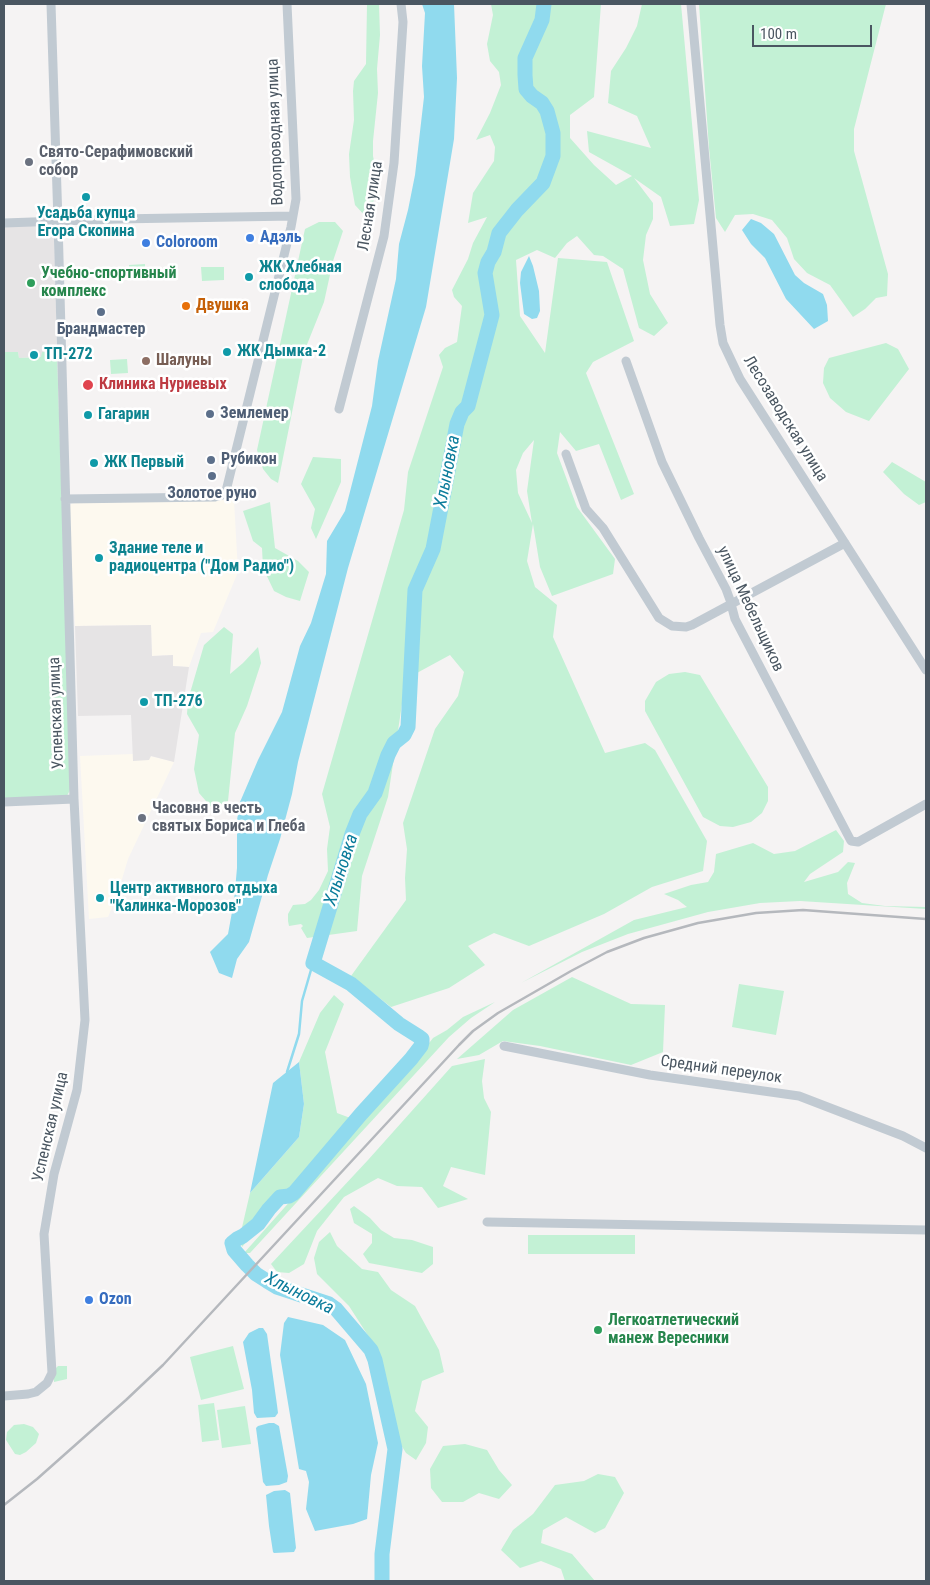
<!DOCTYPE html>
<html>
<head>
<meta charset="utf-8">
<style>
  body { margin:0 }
  #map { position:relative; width:930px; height:1585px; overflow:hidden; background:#f5f3f3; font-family:"Roboto Condensed",sans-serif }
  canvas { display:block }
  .frame { position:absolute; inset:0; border:5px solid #4a5661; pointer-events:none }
  .scale { position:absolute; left:752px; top:25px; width:120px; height:22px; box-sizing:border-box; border:2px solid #4a5661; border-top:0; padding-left:6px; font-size:15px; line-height:18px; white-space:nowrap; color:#4a5661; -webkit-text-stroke:4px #fff; paint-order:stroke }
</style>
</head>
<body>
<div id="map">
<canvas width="930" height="1585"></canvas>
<div class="frame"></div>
<div class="scale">100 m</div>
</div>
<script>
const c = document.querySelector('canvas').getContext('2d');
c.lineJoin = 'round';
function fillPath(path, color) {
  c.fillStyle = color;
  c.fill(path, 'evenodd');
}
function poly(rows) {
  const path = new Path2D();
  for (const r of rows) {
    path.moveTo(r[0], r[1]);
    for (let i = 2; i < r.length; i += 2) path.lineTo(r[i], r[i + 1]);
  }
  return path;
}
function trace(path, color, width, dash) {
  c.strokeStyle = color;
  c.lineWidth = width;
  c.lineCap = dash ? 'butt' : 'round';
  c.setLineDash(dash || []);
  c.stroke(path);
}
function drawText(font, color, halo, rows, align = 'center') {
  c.font = font + ' "Roboto Condensed",sans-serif';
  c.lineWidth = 5;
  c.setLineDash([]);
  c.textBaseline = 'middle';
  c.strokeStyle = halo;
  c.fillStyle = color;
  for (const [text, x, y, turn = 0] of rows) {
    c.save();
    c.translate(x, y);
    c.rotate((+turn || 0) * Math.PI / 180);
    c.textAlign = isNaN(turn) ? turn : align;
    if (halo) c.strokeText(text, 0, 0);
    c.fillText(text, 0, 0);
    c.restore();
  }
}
fillPath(poly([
  [234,500,238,572,213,632,201,633,189,667,173,666,173,655,152,656,151,625,75,626,69,507,71,504,74,503],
  [133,754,133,761,150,756,174,762,128,859,117,896,108,917,89,919,80,756]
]), '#fdf9ef');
fillPath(poly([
  [47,224,54,230,57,352,42,352,42,357,19,358,18,352,4,352,4,226],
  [151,625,152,656,173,655,173,666,189,667,174,762,151,756,149,760,133,761,131,715,78,716,75,626]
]), '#e6e4e5');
fillPath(poly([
  [367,4,379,4,380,35,377,69,378,93,373,141,373,156,377,175,375,197,367,218,355,205,350,177,349,154,354,120,353,91,354,81,366,64],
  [491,4,601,4,594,97,570,115,570,138,594,165,616,185,632,176,589,152,587,131,651,148,637,116,608,103,611,71,626,48,637,26,642,4,681,4,699,200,694,224,670,226,661,197,634,178,653,203,653,219,646,235,643,260,650,294,668,323,654,336,639,328,623,269,603,256,594,255,577,236,567,243,555,258,537,250,516,260,520,316,545,353,558,258,607,262,634,341,593,362,586,373,634,494,621,500,599,444,576,451,560,432,557,453,577,507,615,559,613,574,552,596,540,567,533,524,527,561,535,587,557,605,553,637,605,753,645,743,655,750,707,841,703,871,652,887,604,914,529,946,494,933,468,946,485,965,449,988,391,1007,351,976,406,900,405,878,407,849,403,823,435,729,458,696,464,672,450,655,415,674,402,704,388,797,362,876,357,931,307,938,301,928,303,926,301,924,289,926,288,921,288,914,293,905,305,904,311,900,319,890,328,871,327,849,330,827,322,794,404,510,408,472,443,367,439,355,445,348,457,342,462,306,454,297,452,290,468,259,473,243,487,217,468,223,473,193,494,161,495,147,490,135,476,140,490,113,501,85,499,72,490,61,487,44,493,15],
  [534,440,527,491,532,523,518,493,516,470,523,453],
  [699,4,886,4,854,129,854,151,888,274,887,296,876,298,865,309,853,317,830,285,807,273,794,259,787,238,772,220,753,214,735,215,725,232,716,218,709,148],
  [319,222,335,222,343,231,333,261,324,302,304,352,278,483,271,479,263,469,257,450,305,229],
  [145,264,145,277,129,278,129,265],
  [201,267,224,267,224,280,202,281],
  [886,343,898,349,909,369,869,421,846,412,830,398,823,383,824,368,829,358],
  [4,352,18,352,19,358,41,357,42,352,57,352,71,788,67,796,4,801],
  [127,359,128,373,111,374,110,360],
  [313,457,341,459,341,482,316,539,311,528,315,509,301,484],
  [892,462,926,482,926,502,919,505,904,494,883,472],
  [270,502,275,548,298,561,309,572,300,601,286,597,274,591,263,568,262,548,253,541,243,511],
  [224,627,233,634,230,674,243,663,258,647,261,663,247,706,235,733,228,801,212,808,199,793,194,769,199,735,187,714,188,700,204,645],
  [685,672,700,675,768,787,768,801,762,813,751,822,733,827,720,826,703,817,645,711,645,701,656,682,669,674],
  [836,830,844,841,843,852,810,874,804,882,838,872,848,862,855,863,847,883,848,894,862,903,885,906,926,907,926,909,800,901,760,903,708,912,628,934,582,952,521,983,634,920,687,907,678,900,664,894,691,885,708,882,714,872,716,854,753,843,774,854,795,851],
  [572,977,631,1004,665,1005,663,1052,631,1065,540,1046,503,1041,479,1055,457,1059,513,1010],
  [739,984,784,991,776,1035,732,1027],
  [334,995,344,1004,325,1052,337,1113,353,1119,242,1247,240,1236,250,1193,299,1137,304,1104,299,1062,320,1013],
  [495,1002,471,1018,449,1037,250,1253,244,1253,398,1080,412,1065,433,1038,447,1030,463,1017],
  [485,1059,482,1081,484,1098,491,1112,485,1175,451,1167,443,1186,468,1199,438,1208,422,1187,397,1186,378,1178,344,1197,317,1231,304,1264,289,1273,277,1272,271,1264,368,1160,452,1066],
  [354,1206,370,1218,381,1230,394,1238,412,1240,433,1247,433,1264,422,1273,369,1263,363,1254,372,1243,372,1234,354,1223,350,1209],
  [330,1232,337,1246,362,1269,378,1272,391,1290,415,1306,439,1350,444,1372,422,1381,415,1411,428,1427,426,1443,416,1460,406,1453,395,1435,376,1348,349,1306,317,1274,314,1258,319,1242],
  [528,1235,635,1235,635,1254,528,1254],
  [233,1346,244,1389,201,1400,190,1357],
  [58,1366,67,1366,67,1379,54,1382,54,1370],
  [214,1403,219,1440,202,1442,198,1405],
  [245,1406,251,1444,222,1448,217,1410],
  [24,1424,33,1427,39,1434,36,1443,26,1452,20,1455,15,1454,6,1440,7,1432,14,1425],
  [465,1444,487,1450,499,1470,512,1485,499,1499,479,1493,463,1502,442,1502,431,1488,430,1469,443,1446],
  [598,1474,615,1477,624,1493,605,1528,595,1533,566,1517,543,1530,541,1543,572,1554,595,1581,565,1581,561,1569,541,1561,520,1568,501,1550,513,1530,533,1514,555,1485,584,1481]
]), '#c3f1d5');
fillPath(poly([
  [422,4,454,4,457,78,454,139,426,307,348,568,298,762,292,794,280,839,268,875,249,942,237,959,232,978,219,973,210,952,228,934,234,901,237,868,237,820,240,802,258,760,282,712,300,646,311,623,326,574,327,541,345,511,372,406,378,361,396,279,399,244,408,210,415,175,424,97,422,66,425,13],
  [751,219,761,223,774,234,795,275,804,283,823,294,827,305,828,321,814,329,786,299,765,258,751,244,742,230],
  [529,256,533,266,539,291,540,311,537,318,532,319,524,314,520,283,521,272],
  [299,1062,304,1104,299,1137,250,1193,273,1083],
  [288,1317,323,1325,345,1340,366,1384,378,1443,371,1475,367,1519,353,1524,315,1531,306,1509,309,1482,306,1471,299,1469,280,1355,284,1323],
  [259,1328,263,1328,267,1334,277,1405,278,1413,275,1417,257,1418,254,1413,252,1390,243,1342,249,1333],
  [269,1423,274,1423,279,1426,288,1476,287,1482,279,1485,266,1486,263,1482,256,1428,258,1426],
  [285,1490,290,1493,296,1548,294,1552,274,1553,273,1552,269,1526,266,1495,274,1491]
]), '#90daee');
trace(poly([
  [287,1072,299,1034,302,1001,313,963]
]), '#90daee', 2.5);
trace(poly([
  [382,1581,382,1554,395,1449,375,1360,371,1350,336,1309,329,1304,277,1287,267,1281,256,1274,247,1265,234,1250,232,1243,237,1239,243,1236,258,1224,269,1209,280,1197,289,1196,294,1193,361,1114,411,1059,421,1046,422,1042,422,1039,418,1036,399,1024,351,984,313,963,352,834,360,814,375,793,388,755,394,743,404,735,408,727,415,590,433,549,457,424,462,412,468,406,492,315,485,273,488,262,494,252,499,233,517,210,543,183,553,156,553,133,547,111,542,103,532,96,526,89,525,75,525,58,542,20,544,4]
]), '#90daee', 15);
trace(poly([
  [691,4,720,325,723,343,740,379,926,670],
  [4,223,117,219,293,216],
  [626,361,662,462,699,538,726,589,730,600,735,619,851,841,858,842,926,804],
  [339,409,384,236,394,163,403,22,401,4],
  [566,454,586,509,603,528,659,618,672,626,686,627,692,625,845,543],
  [65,499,215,497,222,495,226,491,291,227,296,199,287,4],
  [4,802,74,799],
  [504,1046,650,1075,799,1096,903,1136,926,1148],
  [487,1222,926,1230],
  [4,1396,28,1394,36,1392,47,1383,52,1373,44,1234,54,1174,77,1090,85,1020,74,799,58,222,51,4]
]), '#c1cad2', 9);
trace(poly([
  [4,1505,37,1479,126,1400,163,1365,459,1045,473,1031,498,1013,571,971,607,952,644,938,698,923,756,913,803,910,926,919]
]), '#b5b8bd', 2.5);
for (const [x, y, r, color] of [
  [29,162,5,"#6b7280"],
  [86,197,5,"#0f9aa8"],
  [250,238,5,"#3f7fe0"],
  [146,243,5,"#3f7fe0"],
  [249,277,5,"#0f9aa8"],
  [31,283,5,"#2e9e5b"],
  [186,306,5,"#e8710a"],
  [101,312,5,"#5c6f8a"],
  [227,352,5,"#0f9aa8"],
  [34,355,5,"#0f9aa8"],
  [146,361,5,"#8d6e63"],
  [88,385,6,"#e0444e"],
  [210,414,5,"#5c6f8a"],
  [88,415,5,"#0f9aa8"],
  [211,460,5,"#5c6f8a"],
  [94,463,5,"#0f9aa8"],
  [212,476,5,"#5c6f8a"],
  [99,558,5,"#0f9aa8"],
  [144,702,5,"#0f9aa8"],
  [142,818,5,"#6b7280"],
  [100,898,5,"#0f9aa8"],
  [89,1300,5,"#3f7fe0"],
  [598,1330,5,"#2e9e5b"]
]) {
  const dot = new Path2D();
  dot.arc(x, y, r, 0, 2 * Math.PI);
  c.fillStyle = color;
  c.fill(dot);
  trace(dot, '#fff', 2);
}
drawText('16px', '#4a5661', '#fff', [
  ["Водопроводная улица",276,132,-92],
  ["Лесная улица",371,206,-81],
  ["Лесозаводская улица",785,419,58],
  ["улица Мебельщиков",750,609,65],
  ["Успенская улица",57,713,-92],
  ["Средний переулок",721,1070,8],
  ["Успенская улица",51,1127,-77]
]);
drawText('bold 16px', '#5b616d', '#fff', [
  ["Свято-Серафимовский",39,153],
  ["собор",39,171],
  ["Часовня в честь",152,809],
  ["святых Бориса и Глеба",152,827]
], 'left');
drawText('bold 16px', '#0d838f', '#fff', [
  ["Усадьба купца",86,214,"center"],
  ["Егора Скопина",86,232,"center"],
  ["ЖК Хлебная",259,268],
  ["слобода",259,286],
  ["ЖК Дымка-2",237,352],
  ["ТП-272",44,355],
  ["Гагарин",98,415],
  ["ЖК Первый",104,463],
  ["Здание теле и",109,549],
  ["радиоцентра (\"Дом Радио\")",109,567],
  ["ТП-276",154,702],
  ["Центр активного отдыха",110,889],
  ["\"Калинка-Морозов\"",110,907]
], 'left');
drawText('bold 16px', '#366cbe', '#fff', [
  ["Адэль",260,238],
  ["Coloroom",156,243],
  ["Ozon",99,1300]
], 'left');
drawText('bold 16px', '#27864d', '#fff', [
  ["Учебно-спортивный",41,274],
  ["комплекс",41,292],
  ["Легкоатлетический",608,1321],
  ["манеж Вересники",608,1339]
], 'left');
drawText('bold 16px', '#c56008', '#fff', [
  ["Двушка",196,306]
], 'left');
drawText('bold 16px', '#4e5e75', '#fff', [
  ["Брандмастер",101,330],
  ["Землемер",220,414,"left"],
  ["Рубикон",221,460,"left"],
  ["Золотое руно",212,494]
]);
drawText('bold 16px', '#785e54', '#fff', [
  ["Шалуны",156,361]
], 'left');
drawText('bold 16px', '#be3a42', '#fff', [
  ["Клиника Нуриевых",99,385]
], 'left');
drawText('italic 18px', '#0c7c9b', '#fff', [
  ["Хлыновка",448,472,-79],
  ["Хлыновка",342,870,-72],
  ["Хлыновка",299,1294,26]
]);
</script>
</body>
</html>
